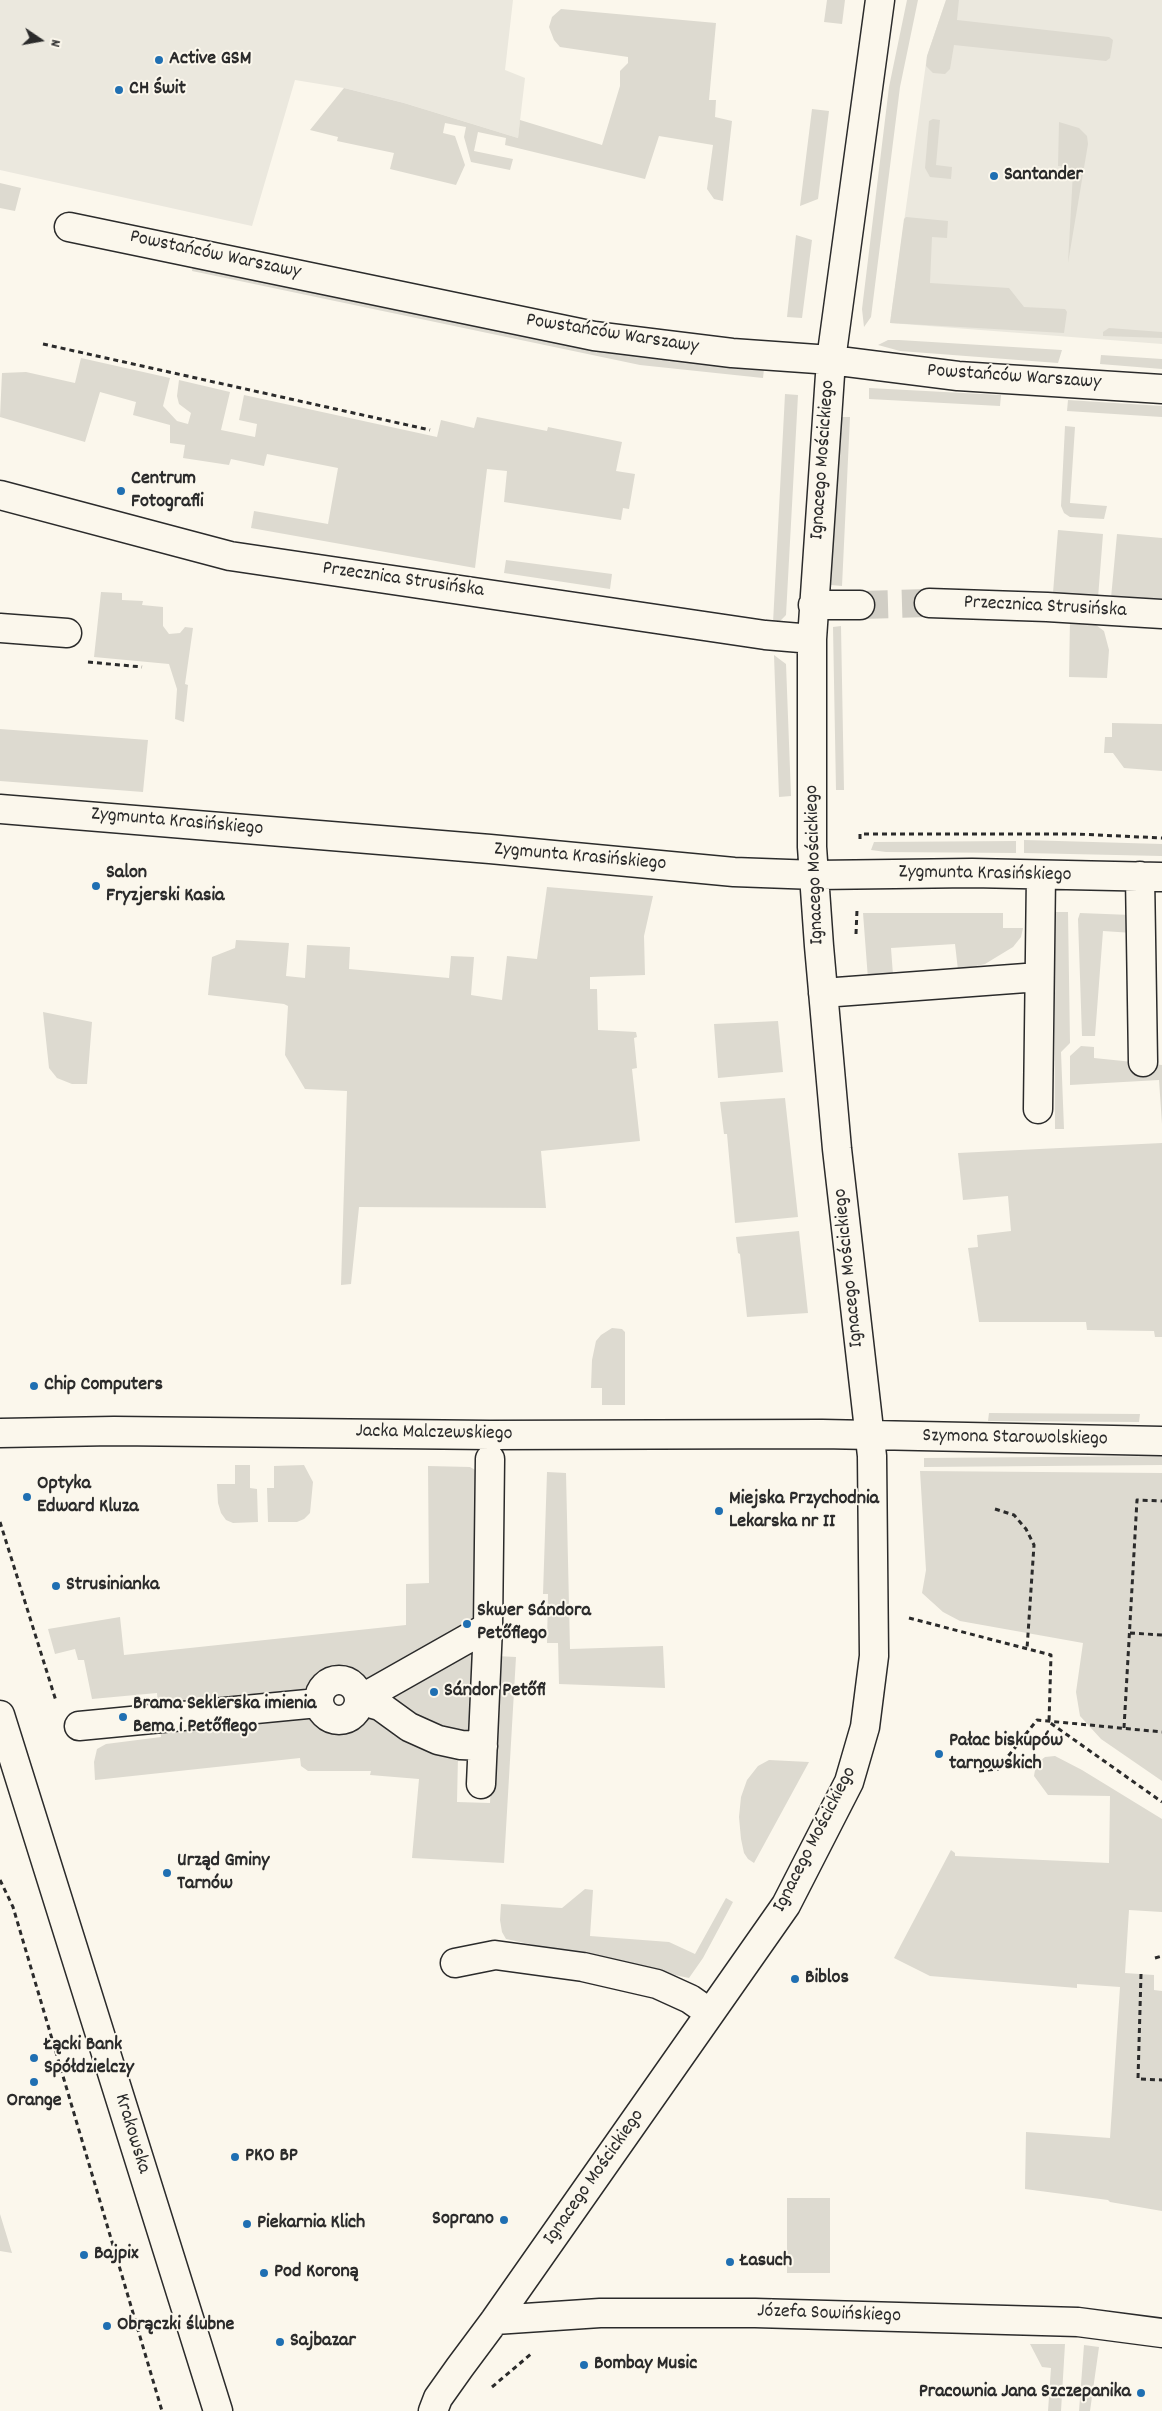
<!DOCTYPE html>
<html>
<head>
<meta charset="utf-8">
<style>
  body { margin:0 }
  #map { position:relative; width:1162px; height:2411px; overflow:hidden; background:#fbf7ec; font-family:Dekko,sans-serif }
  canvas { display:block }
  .north { position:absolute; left:15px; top:15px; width:50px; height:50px; -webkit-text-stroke:4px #fbf7ec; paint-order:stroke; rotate:102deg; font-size:14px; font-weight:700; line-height:20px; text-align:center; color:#2b2b2b }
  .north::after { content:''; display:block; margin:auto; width:18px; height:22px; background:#2b2b2b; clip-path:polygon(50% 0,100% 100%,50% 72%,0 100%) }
</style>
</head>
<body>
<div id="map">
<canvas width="1162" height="2411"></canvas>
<div class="north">N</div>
</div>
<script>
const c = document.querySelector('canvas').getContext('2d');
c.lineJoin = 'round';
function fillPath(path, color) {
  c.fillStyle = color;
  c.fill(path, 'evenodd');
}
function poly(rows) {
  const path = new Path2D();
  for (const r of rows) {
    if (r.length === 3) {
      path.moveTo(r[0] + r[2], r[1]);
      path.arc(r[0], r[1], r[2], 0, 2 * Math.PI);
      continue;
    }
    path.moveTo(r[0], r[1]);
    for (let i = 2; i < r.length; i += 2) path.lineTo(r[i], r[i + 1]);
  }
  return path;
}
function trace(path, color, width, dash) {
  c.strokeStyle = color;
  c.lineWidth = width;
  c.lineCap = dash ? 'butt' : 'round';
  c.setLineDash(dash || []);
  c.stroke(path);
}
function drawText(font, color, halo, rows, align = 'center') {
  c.font = font + ' Dekko,sans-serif';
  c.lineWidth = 4;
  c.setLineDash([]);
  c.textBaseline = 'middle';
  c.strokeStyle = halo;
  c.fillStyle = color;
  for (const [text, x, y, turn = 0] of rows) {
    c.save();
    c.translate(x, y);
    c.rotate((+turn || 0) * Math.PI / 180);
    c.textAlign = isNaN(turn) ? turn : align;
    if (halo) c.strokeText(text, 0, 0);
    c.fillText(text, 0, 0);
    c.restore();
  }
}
fillPath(poly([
  [0,0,513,0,505,70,525,78,518,138,404,103,344,88,295,80,252,226,0,170],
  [946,0,1162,0,1162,344,890,323,927,56]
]), '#ebe8de');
fillPath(poly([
  [827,0,845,0,842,24,824,22],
  [907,0,918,0,900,87,871,317,864,327,862,309,889,87],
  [946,0,959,0,957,20,1109,37,1113,40,1110,58,1106,61,954,45,950,69,945,74,933,73,926,66,927,56],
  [561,9,716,23,709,100,716,100,715,117,732,121,723,201,714,199,707,189,713,145,659,136,645,179,505,145,506,138,478,132,474,151,513,159,510,170,471,162,464,137,466,127,445,123,443,133,455,136,465,165,456,185,390,169,394,153,337,141,338,137,310,130,344,88,404,103,518,138,520,120,602,145,620,86,620,71,628,63,628,57,560,47,554,40,549,27,552,17],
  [812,109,829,111,818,199,800,206],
  [933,119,940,120,936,165,952,167,951,179,930,177,925,168,929,121],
  [1059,122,1079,128,1087,136,1088,144,1068,263,1073,172,1068,167,1058,166],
  [0,183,21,188,15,211,0,208],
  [906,217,948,221,947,238,932,237,930,283,1009,288,1024,307,1065,309,1067,312,1064,333,890,323,904,219],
  [796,235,812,240,802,318,787,317],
  [194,261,764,369,763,378,640,365,192,271],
  [1109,328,1162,332,1162,338,1103,336,1103,332],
  [888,340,899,340,1062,350,1058,363,900,351,878,345],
  [1101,355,1162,359,1162,369,1100,364],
  [81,358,170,378,163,406,177,421,188,424,191,413,179,404,177,396,179,380,230,392,221,430,255,437,257,424,239,420,244,395,437,437,441,420,474,428,477,417,547,431,548,427,622,442,616,471,635,474,629,509,623,508,621,520,504,502,507,471,487,469,475,568,251,528,254,511,328,524,338,468,267,454,264,466,231,459,229,465,183,458,185,445,170,443,170,425,133,415,136,402,100,392,85,442,0,417,2,373,26,372,75,383],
  [869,388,1001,395,1000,406,869,399],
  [785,394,798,395,786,615,779,622,773,623],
  [1068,400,1162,406,1162,417,1067,411],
  [839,417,850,417,842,586,831,585],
  [1065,426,1075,427,1070,503,1107,506,1104,519,1070,517,1064,513,1061,506],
  [1058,530,1103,534,1098,598,1053,593],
  [1117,534,1162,538,1162,602,1111,598],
  [506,560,612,574,610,589,504,573],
  [101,592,122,593,122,600,143,601,142,605,163,607,163,626,169,634,180,633,185,627,193,628,185,684,188,685,184,722,175,719,177,689,169,664,94,657],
  [1070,619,1092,622,1104,631,1109,650,1107,678,1069,677],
  [841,626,844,790,836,790,833,627],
  [774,655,786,664,791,796,779,797],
  [1112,723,1162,724,1162,771,1124,768,1113,753,1104,753,1105,737,1112,737],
  [0,729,148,740,143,792,0,781],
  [1024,840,1162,844,1162,856,1024,853],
  [1016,841,1016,853,886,852,871,850,874,842],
  [547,887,653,896,644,936,645,975,590,977,590,989,597,989,598,1030,636,1032,637,1037,634,1038,637,1068,632,1069,640,1141,541,1151,546,1208,359,1207,351,1284,341,1285,347,1091,305,1089,285,1055,288,1006,284,1004,208,995,212,957,235,948,236,940,289,943,286,976,305,978,307,945,350,947,349,969,449,978,451,956,474,957,471,995,502,1000,507,956,537,959],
  [1054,912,1068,912,1070,1043,1061,1052,1064,1129,1055,1129],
  [863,913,1003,913,1003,928,1023,928,1021,937,1013,947,985,964,958,970,955,944,891,948,893,975,868,979],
  [1080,913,1131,915,1133,933,1103,931,1095,1036,1082,1036,1078,919],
  [43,1012,92,1022,87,1084,72,1084,57,1078,49,1068],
  [778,1021,783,1072,718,1078,714,1024],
  [1081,1046,1094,1047,1094,1058,1162,1065,1162,1124,1159,1080,1070,1085,1070,1056],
  [785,1098,798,1217,735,1223,727,1134,724,1134,720,1102],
  [1162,1143,1162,1337,1155,1337,1154,1331,1087,1330,1086,1322,979,1322,968,1248,978,1247,977,1235,1011,1231,1008,1196,963,1200,958,1153],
  [799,1231,808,1313,747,1317,740,1254,738,1253,736,1237],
  [612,1328,622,1329,625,1332,625,1405,602,1405,602,1388,591,1388,592,1360,596,1341,601,1335],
  [989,1413,1140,1414,1139,1422,988,1421],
  [1162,1456,1162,1465,924,1467,924,1458],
  [235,1465,250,1465,250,1488,257,1489,258,1522,233,1523,226,1520,221,1513,218,1503,217,1484,235,1484],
  [304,1465,313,1482,310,1513,304,1519,297,1522,268,1522,267,1488,274,1488,274,1466],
  [428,1466,470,1467,477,1471,478,1617,364,1683,353,1669,341,1667,331,1668,316,1677,307,1692,158,1706,157,1693,92,1699,84,1660,78,1660,75,1649,55,1654,48,1629,120,1617,124,1655,406,1625,406,1584,429,1583],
  [920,1471,1162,1473,1162,1781,1101,1739,1080,1716,1076,1692,1083,1643,960,1621,943,1612,922,1593,926,1570],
  [547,1472,566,1473,570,1649,663,1646,665,1688,559,1684,558,1643,547,1643,548,1594,543,1594],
  [468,1649,477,1651,474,1734,429,1727,385,1697],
  [496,1656,516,1657,504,1863,412,1858,419,1779,370,1775,371,1771,308,1771,301,1766,300,1758,95,1780,94,1762,97,1749,106,1744,161,1737,160,1727,306,1715,325,1730,337,1734,357,1729,369,1715,458,1756,457,1802,490,1803],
  [1055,1756,1082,1770,1162,1819,1162,1912,1129,1910,1125,1973,1154,1975,1154,1990,1162,1991,1162,2211,1110,2202,1108,2200,1025,2189,1026,2132,1110,2138,1120,1987,1077,1984,1077,1988,930,1976,894,1958,951,1850,955,1853,955,1856,1109,1863,1110,1796,1048,1795,1034,1776,1036,1764,1045,1757],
  [769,1760,809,1762,754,1863,748,1859,744,1853,741,1839,739,1817,741,1797,747,1780,758,1766],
  [585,1889,593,1890,590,1936,669,1942,695,1954,726,1898,733,1902,703,1958,689,1978,506,1939,502,1932,500,1920,501,1904,562,1908],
  [787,2198,830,2198,830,2273,787,2273],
  [0,2214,12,2253,0,2251],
  [1030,2344,1065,2344,1061,2411,1048,2411,1051,2368,1042,2367],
  [1084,2345,1099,2347,1090,2411,1079,2411]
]), '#dddad0');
trace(poly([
  [860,605,929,603]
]), '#d1cec5', 28, [28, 14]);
const minor = poly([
  [69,227,594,336,732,353,831,360,958,376,1162,389],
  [0,495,230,556,765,635,812,639],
  [929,603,1047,607,1162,614],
  [813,605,860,605],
  [0,628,67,633],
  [0,809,490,849,734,872,816,875,972,873,1162,877],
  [1140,876,1143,1062],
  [823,993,1039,977],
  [1038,1109,1041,875],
  [0,1433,114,1431,490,1435,822,1434,1162,1441],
  [339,1700,20],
  [0,1715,218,2411],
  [79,1726,318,1703],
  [483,1746,461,1745,438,1740,409,1727,380,1706,359,1700,488,1627],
  [481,1784,488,1627,490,1459],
  [455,1963,495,1955,583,1967,657,1984,690,1999,710,2013],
  [495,2320,600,2313,755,2313,1078,2322,1162,2333],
  [433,2411,438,2398,460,2367,495,2320,786,1905,849,1782,865,1727,874,1656,872,1456,837,1149,819,946,812,847,812,639,831,360,880,0]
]);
trace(minor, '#2b2b2b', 31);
trace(poly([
  [43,344,430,430],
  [88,662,142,667],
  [860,839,860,834,1077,834,1162,838],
  [856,934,857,910],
  [995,1509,1014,1515,1026,1529,1034,1545,1027,1649],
  [0,1522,56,1701],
  [909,1618,1051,1655,1049,1722,1162,1802],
  [1130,1633,1162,1635],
  [1124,1728,1137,1500,1162,1501],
  [979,1771,998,1769,1037,1720,1162,1732],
  [0,1880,13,1907,162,2411],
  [1155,1958,1162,1956],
  [1141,1974,1138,2079,1162,2080],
  [492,2387,531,2354]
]), '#2b2b2b', 3, [5, 4]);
trace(minor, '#fbf7ec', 28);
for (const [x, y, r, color] of [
  [159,60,5,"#1f6fb2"],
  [119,90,5,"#1f6fb2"],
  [994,176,5,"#1f6fb2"],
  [121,491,5,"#1f6fb2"],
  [96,886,5,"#1f6fb2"],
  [34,1386,5,"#1f6fb2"],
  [27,1497,5,"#1f6fb2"],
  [719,1511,5,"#1f6fb2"],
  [56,1586,5,"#1f6fb2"],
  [467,1624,5,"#1f6fb2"],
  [434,1692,5,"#1f6fb2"],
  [123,1717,5,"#1f6fb2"],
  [939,1754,5,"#1f6fb2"],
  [167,1873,5,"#1f6fb2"],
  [795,1979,5,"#1f6fb2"],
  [34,2058,5,"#1f6fb2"],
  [34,2082,5,"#1f6fb2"],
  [235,2157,5,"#1f6fb2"],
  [504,2220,5,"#1f6fb2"],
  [247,2224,5,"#1f6fb2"],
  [84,2255,5,"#1f6fb2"],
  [730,2262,5,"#1f6fb2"],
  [264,2273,5,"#1f6fb2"],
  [107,2326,5,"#1f6fb2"],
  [280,2342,5,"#1f6fb2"],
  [584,2365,5,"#1f6fb2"],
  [1141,2393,5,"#1f6fb2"]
]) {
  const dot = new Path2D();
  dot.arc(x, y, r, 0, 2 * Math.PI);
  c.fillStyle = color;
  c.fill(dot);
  trace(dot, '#fbf7ec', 2);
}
drawText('bold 20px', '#2b2b2b', '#fbf7ec', [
  ["Active GSM",169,60],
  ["CH Świt",129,90],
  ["Santander",1004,176],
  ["Centrum",131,480],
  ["Fotografii",131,503],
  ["Salon",106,874],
  ["Fryzjerski Kasia",106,897],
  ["Chip Computers",44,1386],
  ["Optyka",37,1485],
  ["Edward Kluza",37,1508],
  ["Miejska Przychodnia",729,1500],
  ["Lekarska nr II",729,1523],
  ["Strusinianka",66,1586],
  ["Skwer Sándora",477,1612],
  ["Petőfiego",477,1635],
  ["Sándor Petőfi",444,1692],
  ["Brama Seklerska imienia",133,1705],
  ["Bema i Petőfiego",133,1728],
  ["Pałac biskupów",949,1742],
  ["tarnowskich",949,1765],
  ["Urząd Gminy",177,1862],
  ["Tarnów",177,1885],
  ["Biblos",805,1979],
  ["Łącki Bank",44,2046],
  ["Spółdzielczy",44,2069],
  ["Orange",34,2102,"center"],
  ["PKO BP",245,2157],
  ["Soprano",494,2220,"right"],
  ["Piekarnia Klich",257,2224],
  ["Bajpix",94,2255],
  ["Łasuch",740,2262],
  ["Pod Koroną",274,2273],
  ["Obrączki ślubne",117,2326],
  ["Sajbazar",290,2342],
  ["Bombay Music",594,2365],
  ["Pracownia Jana Szczepanika",1131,2393,"right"]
], 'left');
drawText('20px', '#2b2b2b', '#fbf7ec', [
  ["Powstańców Warszawy",215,256,12],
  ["Powstańców Warszawy",612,335,9],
  ["Powstańców Warszawy",1014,378,4],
  ["Ignacego Mościckiego",824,460,-86],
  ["Przecznica Strusińska",403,581,8],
  ["Przecznica Strusińska",1045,608,3],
  ["Zygmunta Krasińskiego",177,823,5],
  ["Zygmunta Krasińskiego",580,858,5],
  ["Ignacego Mościckiego",816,865,-92],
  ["Zygmunta Krasińskiego",985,875,1],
  ["Ignacego Mościckiego",850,1268,-96],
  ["Jacka Malczewskiego",434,1434,1],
  ["Szymona Starowolskiego",1015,1439,1],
  ["Ignacego Mościckiego",816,1840,-63],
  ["Krakowska",131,2134,73],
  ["Ignacego Mościckiego",595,2178,-55],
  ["Józefa Sowińskiego",829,2315,2]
]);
</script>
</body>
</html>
